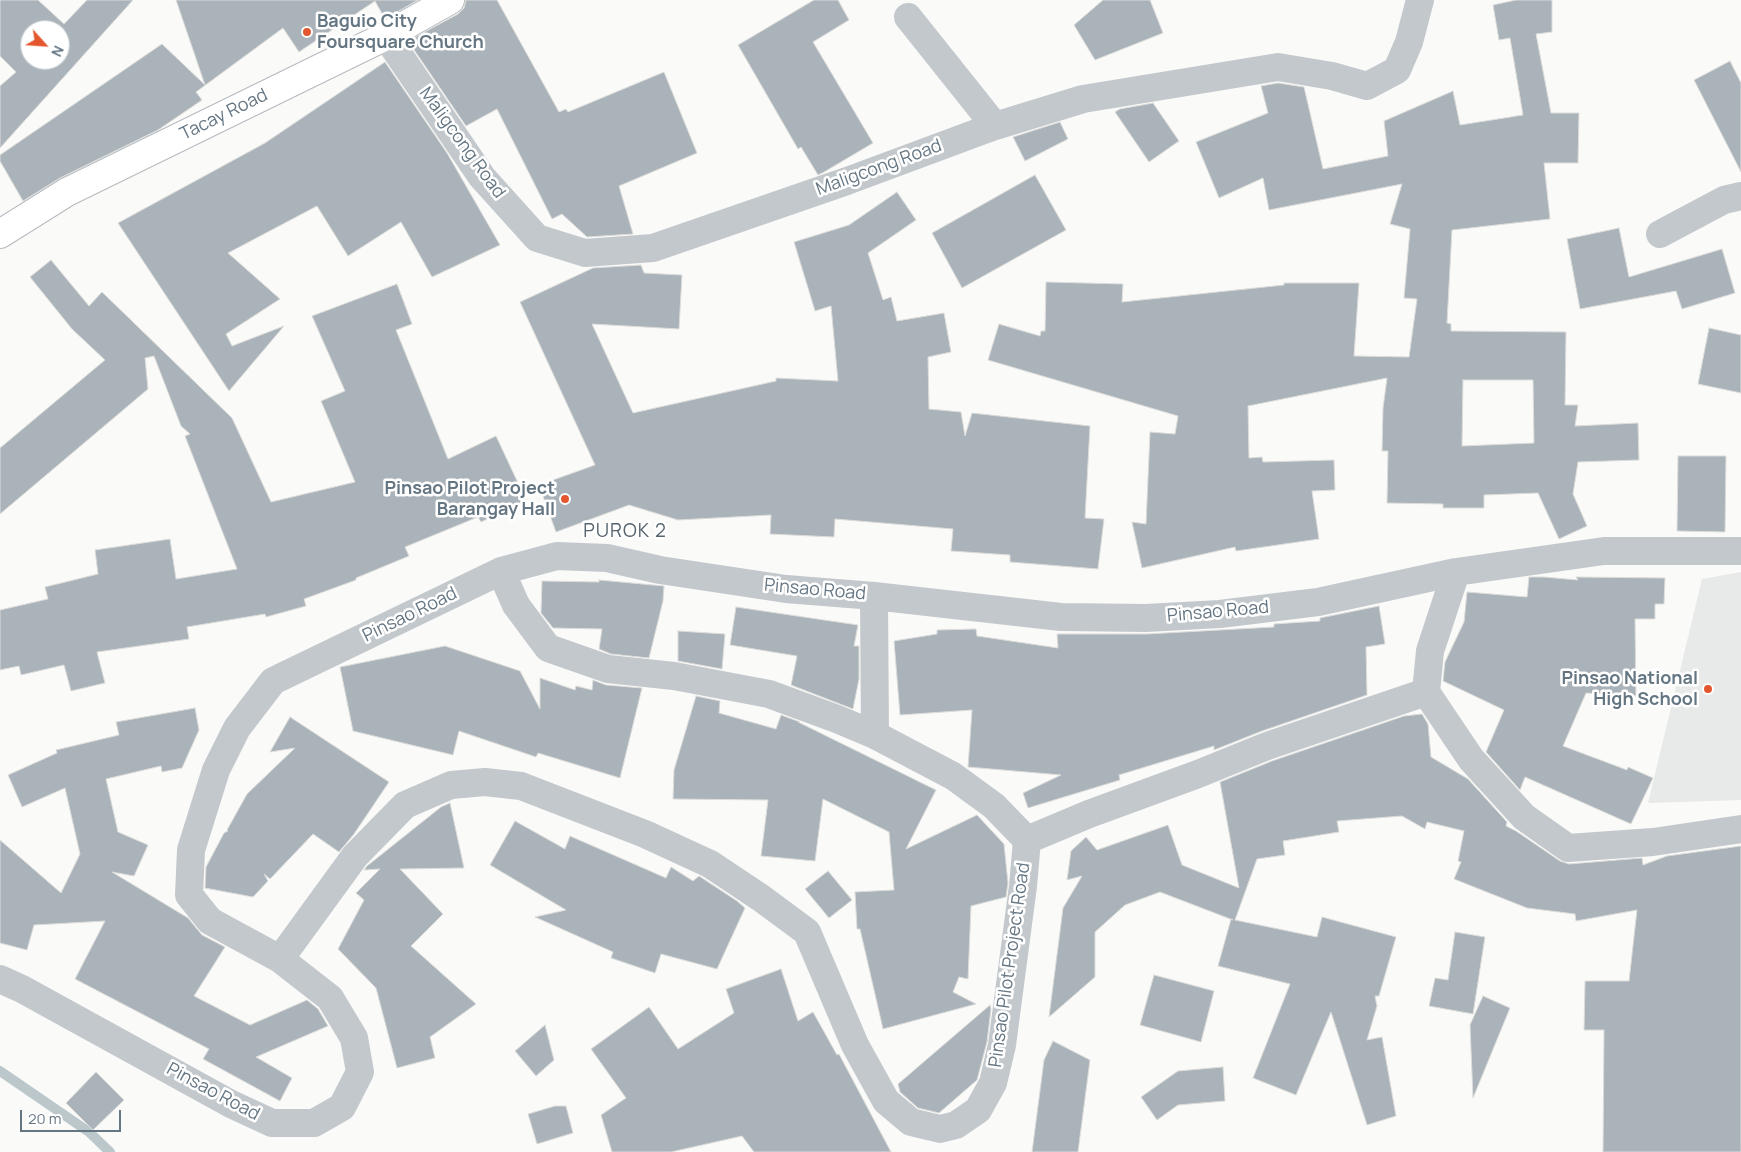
<!DOCTYPE html>
<html>
<head>
<meta charset="utf-8">
<style>
  body { margin:0 }
  #map { position:relative; width:1741px; height:1152px; overflow:hidden; background:#fafaf8; font-family:Manrope,sans-serif }
  canvas { display:block }
  .north { position:absolute; left:20px; top:20px; width:50px; height:50px; box-sizing:border-box; background:#fff; border:1px solid #c1c8cd; border-radius:50%; rotate:116deg; font-size:14px; font-weight:700; line-height:20px; text-align:center; color:#657683 }
  .north::after { content:''; display:block; margin:auto; width:18px; height:22px; background:#e4572e; clip-path:polygon(50% 0,100% 100%,50% 72%,0 100%) }
  .scale { position:absolute; left:20px; top:1110px; width:101px; height:22px; box-sizing:border-box; border:2px solid #657683; border-top:0; padding-left:6px; font-size:15px; line-height:18px; white-space:nowrap; color:#657683; -webkit-text-stroke:4px #fff; paint-order:stroke }
</style>
</head>
<body>
<div id="map">
<canvas width="1741" height="1152"></canvas>
<div class="north">N</div>
<div class="scale">20 m</div>
</div>
<script>
const c = document.querySelector('canvas').getContext('2d');
c.lineJoin = 'round';
function fillPath(path, color) {
  c.fillStyle = color;
  c.fill(path, 'evenodd');
}
function poly(rows) {
  const path = new Path2D();
  for (const r of rows) {
    path.moveTo(r[0], r[1]);
    for (let i = 2; i < r.length; i += 2) path.lineTo(r[i], r[i + 1]);
  }
  return path;
}
function trace(path, color, width, dash) {
  c.strokeStyle = color;
  c.lineWidth = width;
  c.lineCap = dash ? 'butt' : 'round';
  c.setLineDash(dash || []);
  c.stroke(path);
}
function drawText(font, color, halo, rows, align = 'center') {
  c.font = font + ' Manrope,sans-serif';
  c.lineWidth = 5;
  c.setLineDash([]);
  c.textBaseline = 'middle';
  c.strokeStyle = halo;
  c.fillStyle = color;
  for (const [text, x, y, turn = 0] of rows) {
    c.save();
    c.translate(x, y);
    c.rotate((+turn || 0) * Math.PI / 180);
    c.textAlign = isNaN(turn) ? turn : align;
    if (halo) c.strokeText(text, 0, 0);
    c.fillText(text, 0, 0);
    c.restore();
  }
}
fillPath(poly([
  [1741,572,1741,800,1648,803,1702,579]
]), '#e8e9e9');
trace(poly([
  [0,1071,89,1132,110,1152]
]), '#bbc7cb', 10);
const building = poly([
  [0,0,38,0,64,24,87,0,133,0,0,148,0,86,16,72,0,56,0,0],
  [30,30,60,30,60,60,30,60,30,30],
  [176,0,418,0,385,19,375,1,299,52,283,28,196,92,202,100,158,130,60,178,23,201,0,161,0,155,162,44,205,85,176,0],
  [466,0,497,0,559,112,566,109,568,112,664,72,697,153,619,186,633,234,587,237,562,214,552,219,497,109,466,126,408,41,458,14,464,8,466,0],
  [814,0,838,0,849,20,813,42,873,143,824,172,818,175,801,147,798,149,738,45,814,0],
  [1103,0,1150,0,1163,33,1095,60,1074,25,1103,0],
  [1516,0,1552,0,1552,32,1536,34,1551,113,1579,113,1578,163,1544,163,1550,219,1452,230,1447,323,1451,324,1451,331,1566,332,1565,405,1578,405,1575,426,1638,423,1639,460,1578,462,1573,494,1587,526,1559,539,1538,493,1484,495,1484,508,1443,508,1443,504,1387,503,1388,451,1382,451,1383,408,1387,378,1248,406,1249,458,1262,457,1263,462,1334,460,1335,490,1312,491,1319,539,1236,551,1235,547,1142,568,1132,522,1146,524,1150,432,1175,434,1178,416,988,360,999,324,1040,336,1041,331,1045,331,1046,282,1123,284,1122,302,1284,285,1284,283,1359,283,1354,356,1409,357,1417,299,1404,298,1410,229,1390,224,1402,184,1269,210,1263,178,1219,198,1196,142,1268,113,1261,86,1278,83,1304,87,1323,169,1388,156,1384,121,1453,91,1460,125,1523,115,1510,38,1499,40,1493,5,1516,0],
  [1463,380,1533,380,1534,443,1462,446,1463,380],
  [1730,61,1741,83,1741,172,1694,80,1730,61],
  [385,62,447,153,500,245,432,277,401,222,348,256,317,206,228,253,280,299,226,334,232,346,284,326,229,391,118,223,265,143,385,62],
  [1153,103,1179,141,1149,162,1115,112,1120,109,1153,103],
  [1060,122,1068,139,1025,161,1013,137,1060,122],
  [1035,175,1066,230,962,288,932,233,1035,175],
  [897,192,916,220,868,253,883,300,891,297,897,321,944,313,951,352,928,357,929,409,961,412,965,436,972,413,1090,426,1085,518,1104,519,1098,569,1010,562,1010,555,951,551,953,529,835,519,834,537,770,534,771,515,678,520,629,505,556,532,539,485,595,465,520,302,593,268,641,265,644,273,682,275,679,329,592,324,633,413,776,381,776,378,838,381,831,306,815,311,794,242,849,225,897,192],
  [1619,228,1629,277,1722,249,1735,293,1682,309,1676,291,1580,309,1567,239,1619,228],
  [51,260,89,306,102,292,232,418,271,502,355,482,321,401,345,391,312,316,397,284,412,324,396,330,448,459,496,436,526,500,481,522,478,517,405,547,409,556,356,578,356,580,304,599,306,606,266,617,265,614,187,627,189,639,97,652,105,683,71,691,64,665,21,675,19,666,0,670,0,610,48,599,45,587,98,574,95,550,170,539,176,579,237,569,185,436,190,434,181,426,154,356,145,358,148,389,0,514,0,448,105,360,72,329,30,277,51,260],
  [1709,328,1741,335,1741,393,1698,384,1709,328],
  [1678,456,1726,456,1725,532,1677,531,1678,456],
  [1529,577,1544,577,1578,580,1576,577,1665,578,1664,604,1655,604,1655,619,1635,619,1636,696,1586,693,1563,746,1627,770,1628,767,1653,778,1631,824,1525,777,1520,790,1486,752,1504,710,1443,681,1445,662,1464,622,1467,592,1527,597,1529,577],
  [599,580,664,586,663,601,649,658,611,654,599,649,602,629,553,628,541,613,542,581,599,582,599,580],
  [1379,606,1385,644,1366,647,1367,695,1262,731,1214,750,1214,746,1119,775,1120,780,1028,808,1023,793,1061,775,968,767,972,710,900,715,894,641,937,634,937,630,976,629,977,636,1058,648,1057,634,1147,634,1274,627,1274,624,1320,621,1320,618,1379,606],
  [736,607,858,625,854,646,859,646,859,679,853,709,791,685,797,656,730,645,736,607],
  [678,631,725,634,722,669,678,661,678,631],
  [445,646,520,671,540,709,540,678,575,690,576,686,592,690,593,680,606,685,642,688,620,778,538,753,536,757,459,731,453,755,353,731,340,667,445,646],
  [696,696,720,701,719,713,776,729,781,715,800,722,798,722,936,790,906,849,977,815,1004,844,1008,883,1006,897,971,906,968,979,959,977,953,992,976,1004,883,1029,860,929,857,929,855,892,894,890,889,832,823,799,815,861,761,856,768,800,673,799,674,770,696,696],
  [195,708,199,730,182,768,162,772,161,766,106,779,118,832,148,845,134,876,112,872,188,918,202,935,225,947,194,996,250,1025,307,1000,318,1009,328,1026,256,1057,292,1078,280,1101,203,1059,209,1049,75,979,105,921,34,925,27,950,0,943,0,840,61,893,80,854,65,788,22,807,8,775,57,753,56,750,119,735,116,722,195,708],
  [1422,714,1428,724,1431,757,1468,779,1507,822,1506,826,1516,831,1560,861,1569,864,1642,858,1643,865,1667,856,1741,846,1741,1152,1603,1152,1604,1030,1584,1030,1585,981,1629,981,1637,910,1576,921,1575,914,1527,908,1454,879,1461,862,1458,861,1464,831,1427,822,1425,829,1402,816,1337,821,1339,832,1283,841,1285,855,1257,859,1235,920,1317,937,1322,917,1396,937,1379,996,1375,996,1377,1006,1367,1040,1382,1037,1396,1116,1367,1125,1331,1012,1296,1095,1253,1078,1290,984,1218,966,1231,919,1233,920,1160,892,1125,905,1095,932,1095,977,1049,1017,1063,908,1082,876,1067,880,1071,851,1086,837,1097,850,1168,825,1182,865,1239,888,1220,782,1272,761,1404,716,1422,714],
  [290,717,389,782,354,834,339,852,313,834,270,879,264,874,268,881,253,897,205,888,206,867,224,833,228,831,227,830,247,794,295,748,270,752,290,717],
  [450,803,464,868,400,869,443,914,411,946,476,1004,430,1037,435,1058,397,1068,376,988,338,949,364,900,356,893,380,869,364,870,367,866,441,807,450,803],
  [515,821,565,849,570,836,666,878,671,867,693,881,699,876,737,901,745,908,717,969,661,954,655,973,611,958,613,952,535,917,566,910,490,865,515,821],
  [828,871,852,900,829,918,805,889,828,871],
  [1455,932,1485,937,1473,1014,1429,1006,1435,978,1448,980,1455,932],
  [781,969,798,1021,813,1012,837,1055,839,1054,891,1152,754,1152,742,1136,671,1152,612,1152,601,1115,626,1098,591,1049,649,1007,678,1049,734,1013,726,989,781,969],
  [1154,975,1214,991,1201,1042,1140,1025,1154,975],
  [1483,996,1510,1008,1473,1098,1470,1025,1483,996],
  [990,1005,991,1009,987,1042,977,1080,939,1113,918,1108,900,1092,898,1084,990,1005],
  [545,1025,554,1060,536,1076,515,1051,545,1025],
  [1053,1041,1090,1060,1078,1152,1032,1152,1044,1060,1053,1041],
  [1223,1067,1225,1101,1178,1105,1157,1120,1141,1097,1178,1071,1223,1067],
  [96,1072,124,1100,93,1130,66,1103,96,1072],
  [555,1106,566,1106,573,1133,537,1144,528,1114,555,1106]
]);
fillPath(building, '#aab3b9');
trace(building, '#dcdcda', 1);
const major = poly([
  [0,234,67,192,386,36,450,0]
]);
trace(major, '#b5babe', 30);
trace(poly([
  [908,17,995,126],
  [386,36,482,177,537,238,585,253,653,248,847,181,995,126,1083,99,1278,67,1332,76,1367,86,1397,70,1409,42,1420,0],
  [1660,234,1724,200,1741,196],
  [874,596,875,735],
  [1426,692,1471,759,1524,817,1568,848,1653,842,1741,829],
  [1426,692,1430,651,1456,572],
  [1027,840,1089,814,1198,774,1267,746,1426,692],
  [280,959,355,856,405,805,451,785,485,782,521,786,645,834,710,864,761,898,807,932,855,1045,886,1101,911,1122,940,1129,956,1125,978,1110,993,1083,1002,1045,1023,886,1027,840,994,806,953,776,875,735,837,719,769,694,674,676,608,669,548,648,516,605,501,571],
  [0,979,22,989,231,1104,272,1123,314,1123,342,1107,360,1072,354,1038,330,998,280,959,210,921,189,895,191,850,216,770,237,728,273,681,501,571,557,556,607,558,660,570,786,589,874,596,1061,617,1146,618,1220,614,1318,602,1456,572,1604,551,1741,551]
]), '#c3c8cc', 28);
trace(major, '#fff', 28);
for (const [x, y, r, color] of [
  [307,32,5,"#e4572e"],
  [565,499,5,"#e4572e"],
  [1708,689,5,"#e4572e"]
]) {
  const dot = new Path2D();
  dot.arc(x, y, r, 0, 2 * Math.PI);
  c.fillStyle = color;
  c.fill(dot);
  trace(dot, '#fff', 2);
}
drawText('bold 18px', '#657683', '#fff', [
  ["Baguio City",317,22,"left"],
  ["Foursquare Church",317,43,"left"],
  ["Pinsao Pilot Project",555,489],
  ["Barangay Hall",555,510],
  ["Pinsao National",1698,679],
  ["High School",1698,700]
], 'right');
drawText('18px', '#657683', '#fff', [
  ["Tacay Road",224,115,-26],
  ["Maligcong Road",462,143,54],
  ["Maligcong Road",879,168,-20],
  ["Pinsao Road",815,590,5],
  ["Pinsao Road",1218,612,-5],
  ["Pinsao Road",410,615,-26],
  ["Pinsao Pilot Project Road",1010,965,-82],
  ["Pinsao Road",213,1092,28]
]);
c.letterSpacing = '1px';
drawText('19px', '#57646e', '#fff', [
  ["PUROK 2",625,532]
]);
c.letterSpacing = '0px';
</script>
</body>
</html>
